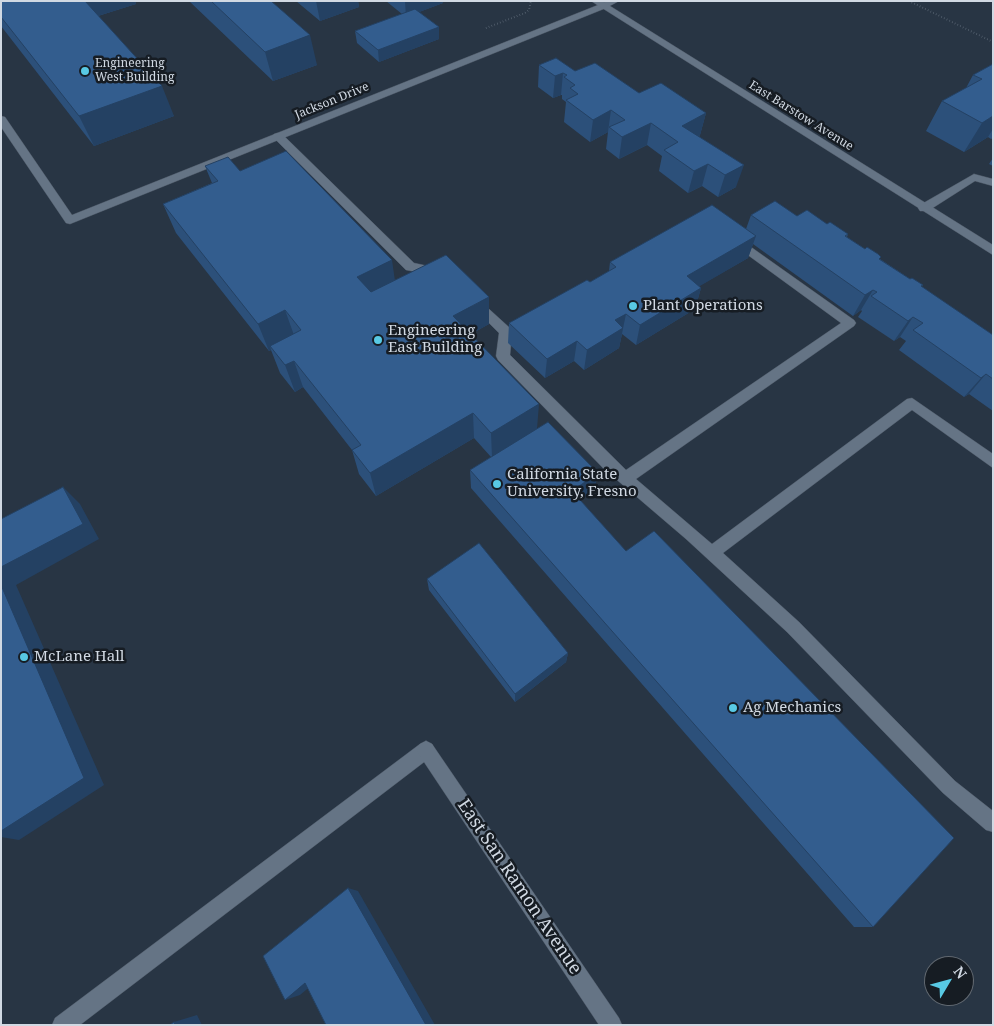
<!DOCTYPE html>
<html>
<head>
<meta charset="utf-8">
<style>
  body { margin:0 }
  #map { position:relative; width:994px; height:1026px; overflow:hidden; background:#283544; font-family:"Noto Serif",serif }
  canvas { display:block }
  .frame { position:absolute; inset:0; border:2px solid #d1d9e3; pointer-events:none }
  .north { position:absolute; left:924px; top:956px; width:50px; height:50px; box-sizing:border-box; background:#161c23; border:1px solid #616870; border-radius:50%; rotate:53deg; font-size:14px; font-weight:700; line-height:20px; text-align:center; color:#d1d9e3 }
  .north::after { content:''; display:block; margin:auto; width:18px; height:22px; background:#58c9e4; clip-path:polygon(50% 0,100% 100%,50% 72%,0 100%) }
</style>
</head>
<body>
<div id="map">
<canvas width="994" height="1026"></canvas>
<div class="frame"></div>
<div class="north">N</div>
</div>
<script>
const c = document.querySelector('canvas').getContext('2d');
c.lineJoin = 'round';
function poly(rows) {
  const path = new Path2D();
  for (const r of rows) {
    path.moveTo(r[0], r[1]);
    for (let i = 2; i < r.length; i += 2) path.lineTo(r[i], r[i + 1]);
  }
  return path;
}
function trace(path, color, width, dash) {
  c.strokeStyle = color;
  c.lineWidth = width;
  c.lineCap = dash ? 'butt' : 'round';
  c.setLineDash(dash || []);
  c.stroke(path);
}
function fillPath(path, color) {
  c.fillStyle = color;
  c.fill(path, 'evenodd');
}
function drawText(font, color, halo, rows, align = 'center') {
  c.font = font + ' "Noto Serif",serif';
  c.lineWidth = 5;
  c.setLineDash([]);
  c.textBaseline = 'middle';
  c.strokeStyle = halo;
  c.fillStyle = color;
  for (const [text, x, y, turn = 0] of rows) {
    c.save();
    c.translate(x, y);
    c.rotate((+turn || 0) * Math.PI / 180);
    c.textAlign = isNaN(turn) ? turn : align;
    if (halo) c.strokeText(text, 0, 0);
    c.fillText(text, 0, 0);
    c.restore();
  }
}
const service = poly([
  [607,1,619,1,606,8,600,8,600,4,607,1],
  [278,133,282,134,414,263,442,269,444,272,442,275,438,276,406,270,274,138,273,136,274,134,278,133],
  [974,174,993,179,993,186,975,181,928,211,920,211,918,208,920,205,974,174],
  [734,235,854,320,856,323,854,326,636,479,712,544,907,399,912,398,993,454,993,468,912,410,723,553,799,622,955,781,993,811,993,832,986,830,943,793,787,632,686,539,603,468,498,360,496,356,499,333,468,302,470,299,474,298,478,299,511,329,512,332,510,355,626,470,841,323,730,242,728,239,730,236,734,235],
  [426,741,432,744,435,750,432,756,80,1025,52,1025,55,1018,420,744,426,741]
]);
const minor = poly([
  [603,3,606,4,606,8,70,224,66,223,1,127,1,116,5,117,72,215,603,3],
  [426,741,432,744,619,1018,622,1025,599,1025,420,756,417,750,420,744,426,741]
]);
const tertiary = poly([
  [591,1,602,1,993,245,993,255,591,1]
]);
trace(service, '#46515f', 1);
trace(minor, '#46515f', 1);
trace(tertiary, '#46515f', 1);
trace(poly([
  [909,1,993,42],
  [486,28,525,13,529,10,531,1]
]), '#677380', 2, [0.5, 2.5]);
fillPath(service, '#657485');
fillPath(minor, '#657485');
fillPath(tertiary, '#657485');
fillPath(poly([
  [1,1,135,1,136,4,98,16,174,116,94,146,1,26],
  [189,1,271,1,317,65,273,81],
  [296,1,358,1,359,7,320,21],
  [386,1,443,1,443,3,419,12,439,27,439,39,379,62,357,43,355,31,402,14],
  [993,64,993,138,991,139,988,137,964,152,926,131,942,101,966,88,973,75],
  [539,65,575,71,639,93,706,113,700,135,699,136,736,187,718,197,702,186,688,193,659,171,662,156,647,145,619,159,606,149,608,132,590,142,564,122,566,102,562,99,562,95,561,95,553,98,538,87],
  [993,158,993,166,989,164],
  [205,166,240,171,395,280,489,324,471,334,537,428,598,473,594,490,580,500,873,927,854,927,471,488,470,470,491,457,474,438,376,496,359,474,352,450,303,387,295,392,280,373,271,350,269,351,176,233,163,204,212,183],
  [751,215,797,216,827,224,848,234,847,237,910,279,923,285,921,287,993,335,993,411,969,394,964,397,899,350,906,341,900,337,894,341,858,317,862,311,861,310,853,316,753,244,748,258,699,286,701,288,695,309,636,345,622,334,619,348,584,370,574,361,545,378,508,343,509,323,590,282,609,271,610,262,746,229],
  [427,579,568,653,566,662,515,702,429,590]
]), '#2c507a');
fillPath(poly([
  [80,1,135,1,136,4,88,19],
  [316,1,358,1,359,7,320,21],
  [405,1,443,1,443,3,406,17],
  [439,27,439,39,379,62,378,50],
  [310,35,317,65,273,81,265,52],
  [563,73,561,95,553,98,555,76],
  [162,86,174,116,94,146,79,116],
  [611,110,608,132,590,142,593,120],
  [706,113,700,135,677,147,682,126],
  [993,116,993,129,988,137,964,152,982,123],
  [651,123,647,145,619,159,622,137],
  [708,164,702,186,688,193,694,171],
  [744,165,736,187,718,197,725,175],
  [756,236,748,258,681,297,687,276],
  [392,260,396,288,363,305,357,277],
  [701,288,695,309,636,345,640,325],
  [873,290,861,310,853,316,865,295],
  [489,297,489,324,455,343,453,316],
  [285,310,295,338,270,346,271,350,269,351,258,324],
  [626,314,619,348,584,370,587,350,615,320],
  [913,317,900,337,894,341,908,321],
  [577,341,574,361,545,378,547,359],
  [294,361,303,387,295,392,285,365],
  [986,374,969,394,964,397,981,378],
  [539,404,537,429,492,457,491,433],
  [473,413,474,438,376,496,370,473],
  [598,473,594,490,569,507,572,491],
  [63,487,80,504,99,539,16,585,104,785,19,840,1,837,1,567],
  [568,653,566,662,515,702,515,694],
  [348,888,358,891,435,1025,426,1025],
  [319,979,300,995,285,1000,305,983],
  [197,1015,202,1025,175,1025,174,1022]
]), '#244163');
const building = poly([
  [1,1,85,1,162,86,79,116,1,17,1,1],
  [211,1,271,1,310,35,265,52,211,1],
  [415,9,439,27,378,50,355,31,415,9],
  [556,58,575,71,595,63,639,93,661,83,706,113,682,126,744,165,725,175,708,164,694,171,664,150,678,142,651,123,622,137,609,127,625,120,611,110,593,120,566,100,578,94,570,88,575,85,564,77,567,75,563,73,555,76,539,65,556,58],
  [993,64,993,116,982,123,942,101,982,79,973,75,993,64],
  [286,151,392,260,357,277,371,292,446,255,489,297,453,316,539,404,491,433,473,413,370,473,352,450,361,445,294,361,285,365,270,346,301,330,285,310,258,324,163,204,218,181,205,166,228,157,240,171,286,151],
  [775,201,797,216,807,210,827,224,830,222,848,234,845,236,865,249,867,247,878,254,881,257,879,259,910,279,912,278,923,285,921,286,993,335,993,379,986,374,981,378,913,330,923,323,913,317,908,321,871,296,877,292,873,290,865,295,751,215,775,201],
  [712,205,756,236,687,276,701,288,640,325,626,314,615,320,623,328,587,350,577,341,547,359,509,323,587,280,590,282,616,267,610,262,712,205],
  [548,422,598,473,572,491,626,551,654,531,954,838,873,927,470,470,548,422],
  [63,487,83,524,1,567,1,519,63,487],
  [479,543,568,653,515,694,427,579,479,543],
  [1,585,84,778,1,831,1,585],
  [348,888,426,1025,326,1025,305,983,285,1000,263,956,348,888],
  [174,1022,175,1025,170,1025,174,1022]
]);
fillPath(building, '#335d8e');
trace(building, '#244163', 1);
for (const [x, y, r, color] of [
  [85,71,5,"#58c9e4"],
  [633,306,5,"#58c9e4"],
  [378,340,5,"#58c9e4"],
  [497,484,5,"#58c9e4"],
  [24,657,5,"#58c9e4"],
  [733,708,5,"#58c9e4"]
]) {
  const dot = new Path2D();
  dot.arc(x, y, r, 0, 2 * Math.PI);
  c.fillStyle = color;
  c.fill(dot);
  trace(dot, '#161c23', 2);
}
drawText('12px', '#d1d9e3', '#161c23', [
  ["Engineering",95,64],
  ["West Building",95,78]
], 'left');
drawText('12px', '#d1d9e3', '#161c23', [
  ["Jackson Drive",332,101,-22],
  ["East Barstow Avenue",801,116,32]
]);
drawText('15px', '#d1d9e3', '#161c23', [
  ["Plant Operations",643,306],
  ["Engineering",388,331],
  ["East Building",388,348],
  ["California State",507,475],
  ["University, Fresno",507,492],
  ["McLane Hall",34,657],
  ["Ag Mechanics",743,708]
], 'left');
drawText('18px', '#d1d9e3', '#161c23', [
  ["East San Ramon Avenue",519,887,56]
]);
</script>
</body>
</html>
